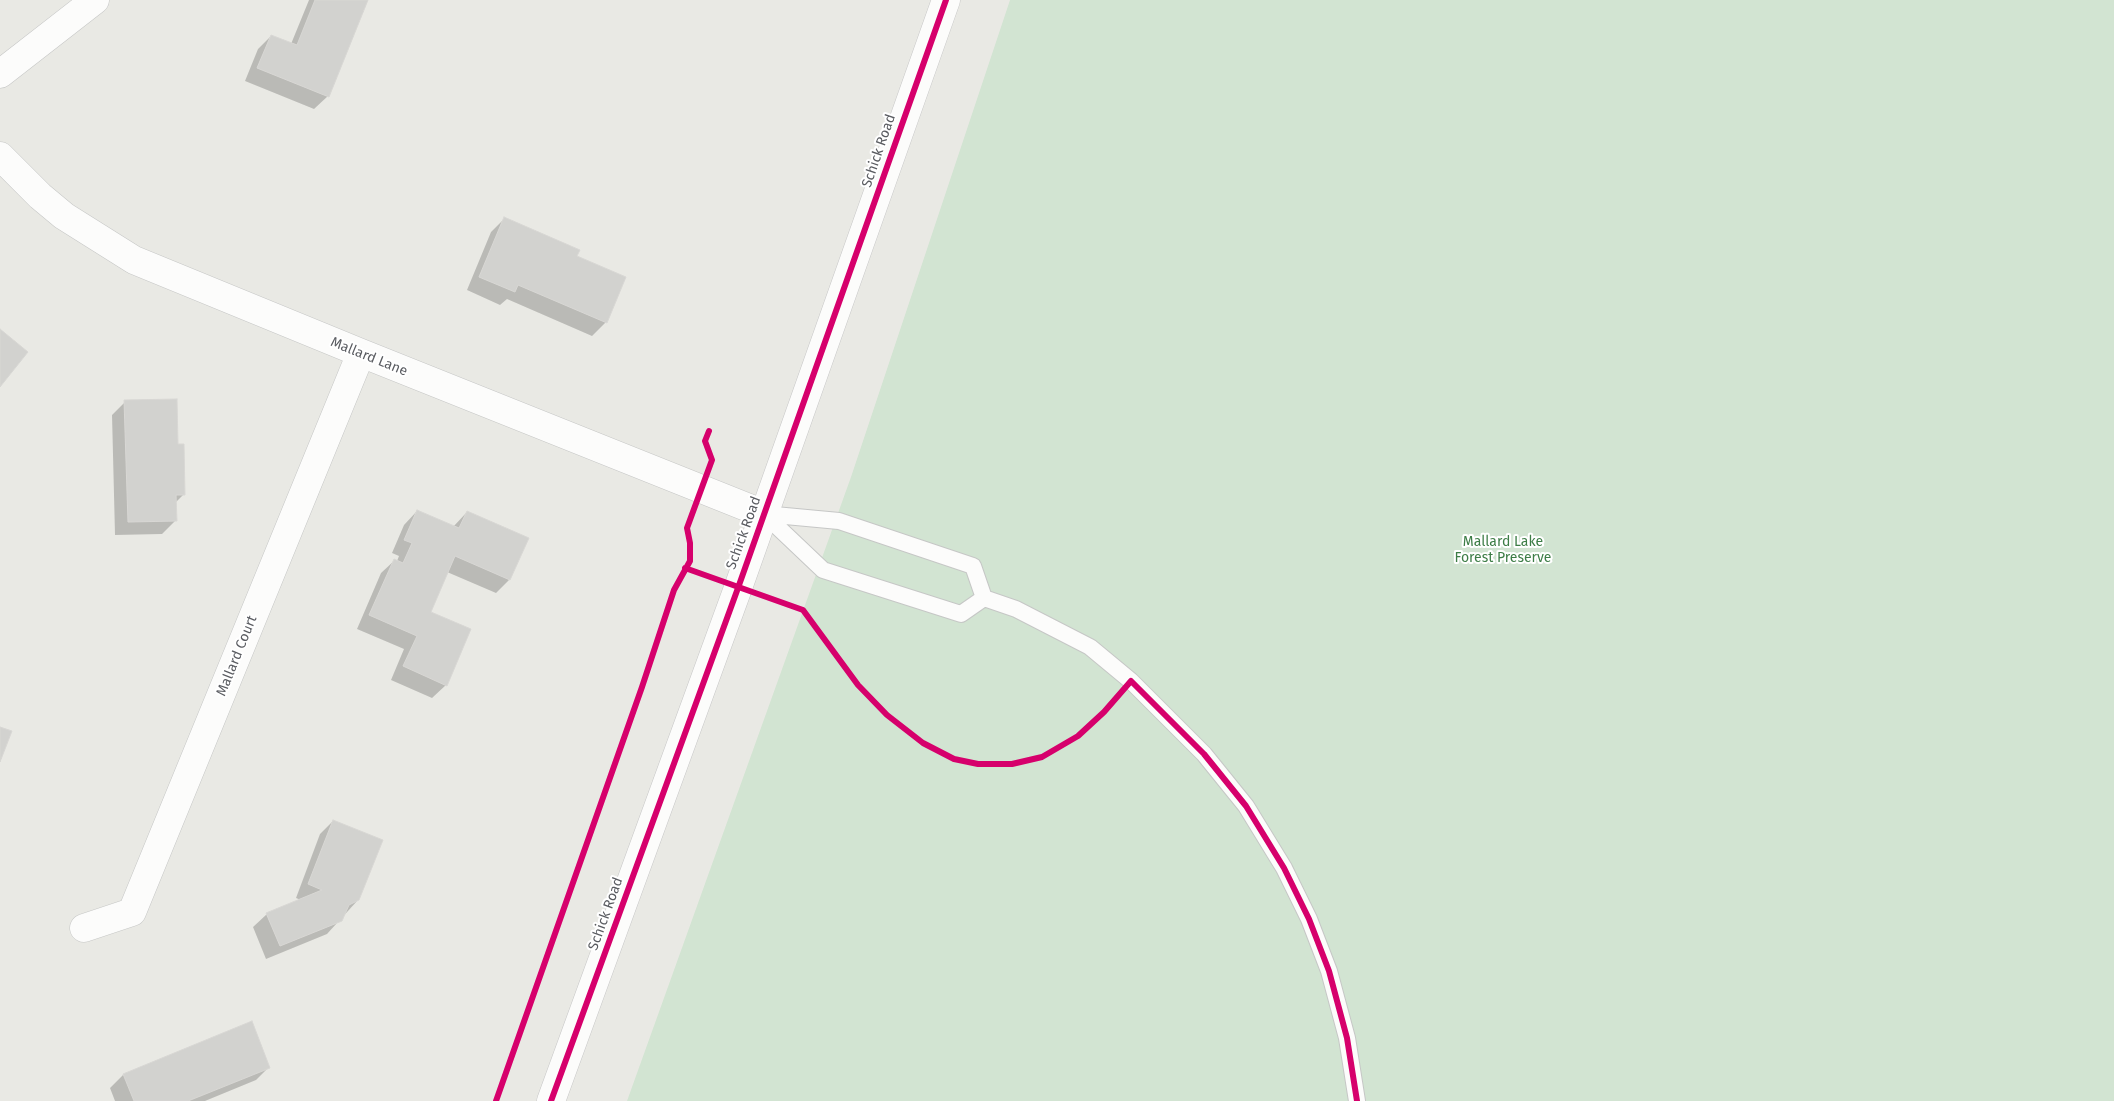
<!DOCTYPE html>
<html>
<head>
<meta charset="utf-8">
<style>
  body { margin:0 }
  canvas { display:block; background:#e9e9e4 }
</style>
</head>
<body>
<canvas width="2114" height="1101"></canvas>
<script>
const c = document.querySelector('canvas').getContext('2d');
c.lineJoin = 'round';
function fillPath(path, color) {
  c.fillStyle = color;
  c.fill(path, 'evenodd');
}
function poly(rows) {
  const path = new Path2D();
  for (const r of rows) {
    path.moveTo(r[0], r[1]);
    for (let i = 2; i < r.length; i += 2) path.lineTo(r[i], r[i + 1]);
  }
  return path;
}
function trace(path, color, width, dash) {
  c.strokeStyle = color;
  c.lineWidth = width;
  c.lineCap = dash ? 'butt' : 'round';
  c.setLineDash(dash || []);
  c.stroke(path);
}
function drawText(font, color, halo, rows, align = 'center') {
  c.font = font + ' "Fira Sans",sans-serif';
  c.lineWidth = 4;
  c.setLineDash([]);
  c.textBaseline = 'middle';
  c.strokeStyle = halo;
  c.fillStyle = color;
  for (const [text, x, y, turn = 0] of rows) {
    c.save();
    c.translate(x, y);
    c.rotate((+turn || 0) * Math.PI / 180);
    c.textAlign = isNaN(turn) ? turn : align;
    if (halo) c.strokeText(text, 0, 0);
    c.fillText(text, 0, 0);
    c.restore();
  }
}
fillPath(poly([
  [1010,0,2114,0,2114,1101,627,1101,851,477]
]), '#d2e4d2');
fillPath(poly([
  [309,0,367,0,328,96,314,109,245,81,258,49,271,36,291,44],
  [504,219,575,257,606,322,592,336,507,299,500,305,467,290,491,232],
  [125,402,184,494,175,503,176,520,162,534,115,535,112,415],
  [417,511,453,527,467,512,509,580,496,593,447,572,429,612,446,685,432,698,391,680,404,649,357,629,381,573,395,560,397,561,399,556,392,553,404,525],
  [333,821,358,900,327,934,266,959,253,927,267,914,301,900,296,898,320,834],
  [269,1067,256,1080,205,1101,115,1101,110,1088,123,1075]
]), '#0003');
const building = poly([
  [315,0,368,0,329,97,257,68,271,35,297,45,315,0],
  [504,217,580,250,577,256,626,277,607,323,518,285,515,292,479,277,504,217],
  [0,329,28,352,0,387,0,329],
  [177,399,178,444,184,444,185,495,176,495,177,521,128,522,124,400,177,399],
  [417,510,459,528,467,511,529,538,510,580,455,556,431,612,471,629,447,686,403,666,417,636,369,615,394,559,403,563,412,543,404,540,417,510],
  [0,727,12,731,0,762,0,727],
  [333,820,383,840,359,900,349,905,342,921,280,946,266,913,322,890,308,884,333,820],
  [252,1021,270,1068,188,1101,134,1101,123,1074,252,1021]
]);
fillPath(building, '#d2d2cf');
trace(building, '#d8d7d4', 1);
const lane = poly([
  [764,514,823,570,961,614,984,598],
  [764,514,839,521,973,566,984,598],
  [984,598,1016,609,1090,647,1131,681,1204,754,1246,806,1284,868,1309,919,1329,971,1347,1038,1357,1101]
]);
const street = poly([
  [0,74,95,0],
  [0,156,40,196,64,216,134,260,361,353,764,514],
  [84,928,132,912,361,353]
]);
const secondary = poly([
  [551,1101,738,588,946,0]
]);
trace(lane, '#c6c7c6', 18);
trace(street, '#c6c7c6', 29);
trace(secondary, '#c7c7c7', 29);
trace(lane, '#fcfcfb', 16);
trace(street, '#fcfcfb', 28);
trace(secondary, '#fcfcfb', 28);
trace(poly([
  [685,568,803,610,858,685,887,715,923,743,954,759,978,764,1012,764,1042,757,1078,736,1104,712,1131,681,1204,754,1246,806,1284,868,1309,919,1329,971,1347,1038,1357,1101],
  [496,1101,642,687,674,590,690,561,690,543,687,528,712,460,705,441,709,431],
  [551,1101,738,588,946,0]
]), '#d6006c', 6);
drawText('14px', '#5a5c61', '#fff', [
  ["Schick Road",879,151,-71],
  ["Mallard Lane",369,357,22],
  ["Schick Road",744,533,-70],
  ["Mallard Court",237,656,-68],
  ["Schick Road",606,914,-70]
]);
drawText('14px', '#3d7d46', '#fff', [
  ["Mallard Lake",1503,542],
  ["Forest Preserve",1503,558]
]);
</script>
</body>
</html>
